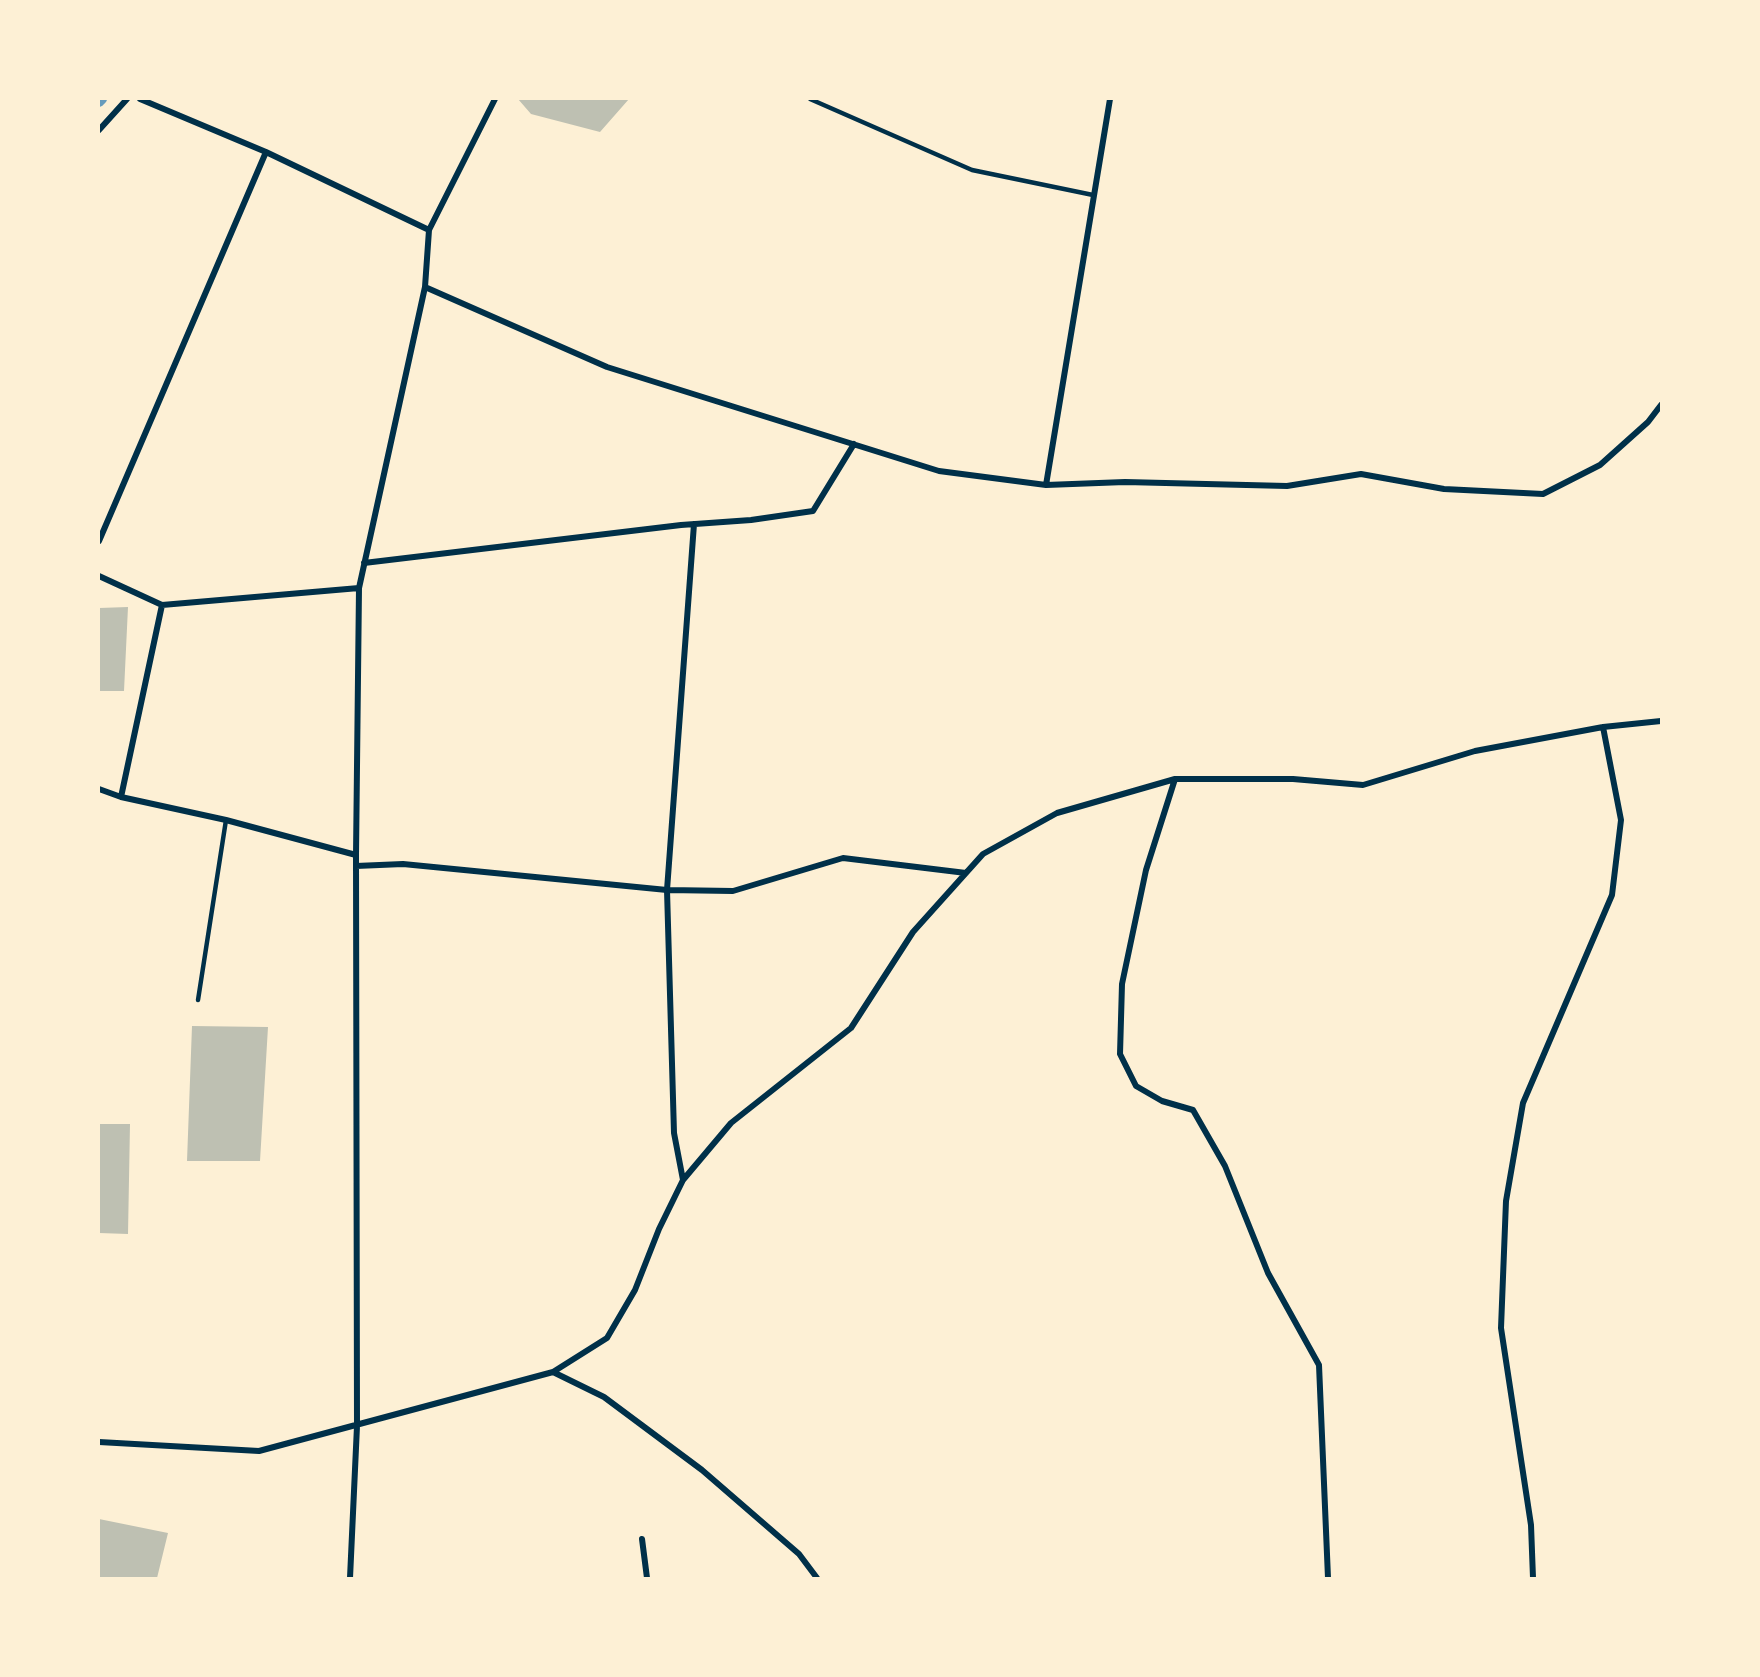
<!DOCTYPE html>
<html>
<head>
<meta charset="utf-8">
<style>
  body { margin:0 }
  #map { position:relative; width:1760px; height:1677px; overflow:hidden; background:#fdf0d5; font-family:Commissioner,sans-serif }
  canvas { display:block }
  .frame { position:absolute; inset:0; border:100px solid #fdf0d5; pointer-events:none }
</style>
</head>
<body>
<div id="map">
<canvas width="1760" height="1677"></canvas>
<div class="frame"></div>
</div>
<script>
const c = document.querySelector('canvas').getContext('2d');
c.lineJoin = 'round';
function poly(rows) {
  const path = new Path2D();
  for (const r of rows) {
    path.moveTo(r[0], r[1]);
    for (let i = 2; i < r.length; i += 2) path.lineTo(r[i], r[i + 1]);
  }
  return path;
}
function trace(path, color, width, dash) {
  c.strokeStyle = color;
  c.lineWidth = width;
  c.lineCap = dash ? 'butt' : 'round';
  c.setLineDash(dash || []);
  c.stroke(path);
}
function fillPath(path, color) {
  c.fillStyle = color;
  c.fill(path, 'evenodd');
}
trace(poly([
  [99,102,102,99]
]), '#669bbc', 10);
fillPath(poly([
  [518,99,629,99,600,132,531,114],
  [128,607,124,691,99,691,99,608],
  [192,1026,268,1027,260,1161,187,1161],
  [99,1124,130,1124,128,1234,99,1233],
  [99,1519,168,1533,157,1578,99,1578]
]), '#bec0b2');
trace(poly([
  [810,99,972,170,1093,195],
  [198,1000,226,820]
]), '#003049', 4.5);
trace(poly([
  [140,99,266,152,429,230],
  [99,130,127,99],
  [425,287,607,367,939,471,1046,485,1125,482,1287,486,1361,474,1444,489,1543,494,1600,465,1648,422,1661,405],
  [1046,485,1110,99],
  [99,541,266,152],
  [364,563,681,525,751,520,813,511,854,444],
  [99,576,162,605,359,588],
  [1175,779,1146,870,1122,984,1120,1054,1136,1086,1162,1101,1193,1110,1225,1166,1268,1273,1319,1365,1328,1578],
  [99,789,121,797,226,820,356,855],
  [121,797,162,605],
  [356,866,403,864,667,890,733,891,843,858,966,873],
  [683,1180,674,1133,667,890,694,524],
  [553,1372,604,1397,702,1470,799,1554,817,1578],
  [99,1442,259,1451,553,1372,607,1338,635,1290,659,1229,683,1180,731,1123,851,1028,913,932,983,854,1057,813,1175,779,1293,779,1363,785,1475,751,1603,727,1661,721],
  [642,1539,647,1578],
  [350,1578,357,1426,356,855,359,588,425,287,429,230,495,99],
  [1533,1578,1531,1525,1501,1328,1506,1201,1523,1103,1612,895,1621,820,1603,727]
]), '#003049', 6);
</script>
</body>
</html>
